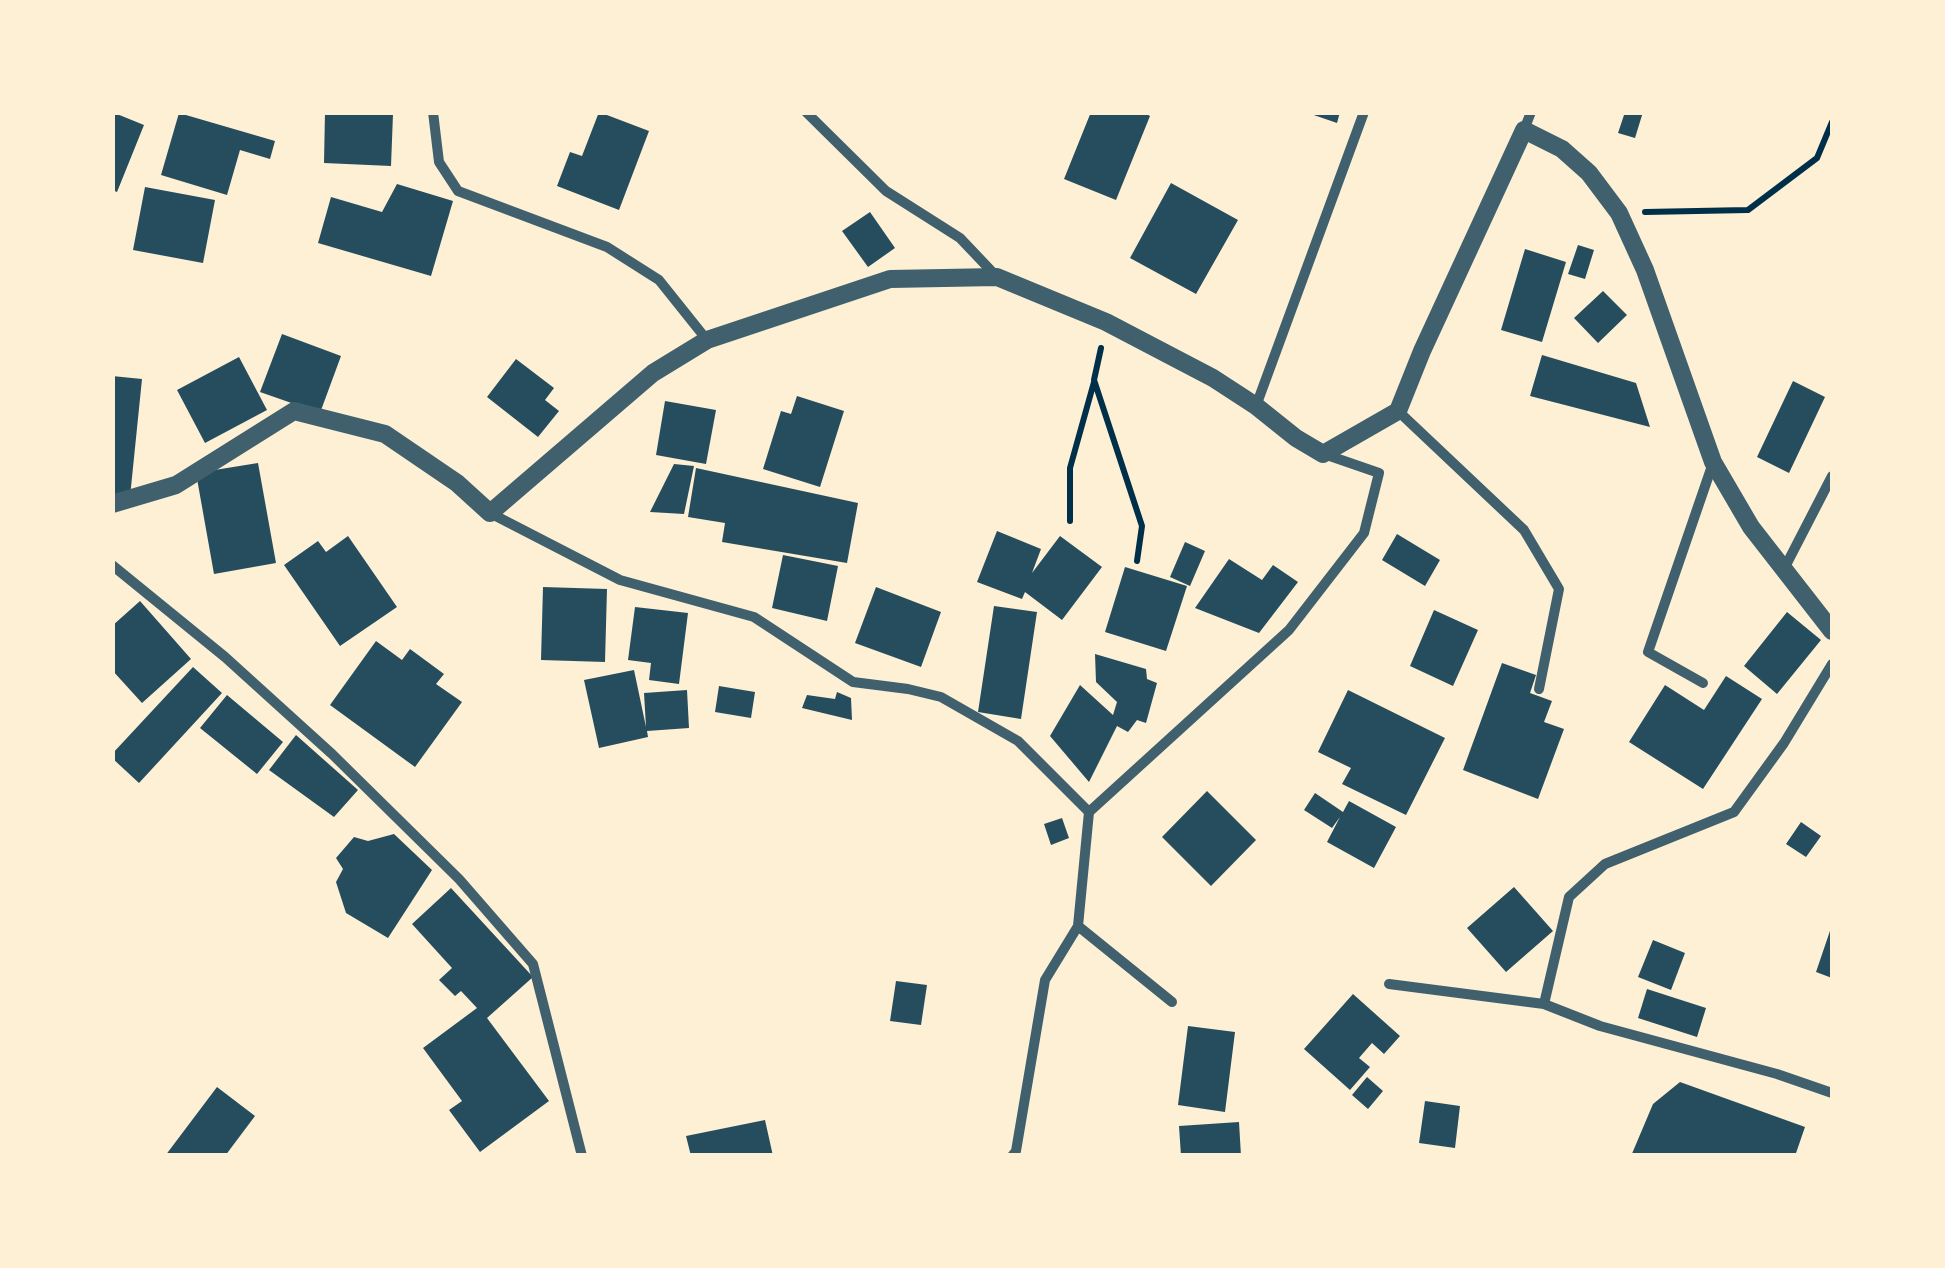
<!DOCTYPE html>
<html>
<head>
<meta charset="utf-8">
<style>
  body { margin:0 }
  #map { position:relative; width:1945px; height:1268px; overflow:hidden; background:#fdf0d5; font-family:Georgia,serif }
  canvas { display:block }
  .frame { position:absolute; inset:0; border:115px solid #fdf0d5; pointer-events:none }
</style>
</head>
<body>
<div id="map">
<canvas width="1945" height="1268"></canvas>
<div class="frame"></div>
</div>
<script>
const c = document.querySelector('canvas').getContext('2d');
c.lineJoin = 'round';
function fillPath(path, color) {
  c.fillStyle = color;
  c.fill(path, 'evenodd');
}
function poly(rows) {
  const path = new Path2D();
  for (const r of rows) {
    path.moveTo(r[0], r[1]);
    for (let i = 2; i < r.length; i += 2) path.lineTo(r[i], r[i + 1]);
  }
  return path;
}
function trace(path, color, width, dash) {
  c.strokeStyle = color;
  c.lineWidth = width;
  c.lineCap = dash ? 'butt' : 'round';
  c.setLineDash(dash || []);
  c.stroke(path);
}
fillPath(poly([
  [112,112,144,125,117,192,112,190],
  [325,112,393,114,391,166,324,163],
  [599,112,649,131,619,210,557,186,570,152,582,156],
  [1091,112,1143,112,1150,116,1116,200,1064,179],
  [1305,112,1340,112,1337,123],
  [1625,112,1643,112,1635,138,1618,133],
  [179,113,275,141,270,159,240,150,227,195,161,175],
  [1171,183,1238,220,1196,294,1130,258],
  [397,184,453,201,431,276,318,243,331,197,382,212],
  [145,187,215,200,203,263,133,250],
  [870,212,895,248,868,267,842,231],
  [1578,245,1594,250,1585,279,1568,274],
  [1525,249,1566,262,1542,342,1501,330],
  [1603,291,1627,315,1598,343,1574,318],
  [282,334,341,356,320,413,260,392],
  [1542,355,1636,383,1650,427,1530,396],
  [239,357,267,410,205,443,177,390],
  [516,359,554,388,545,400,559,411,538,437,487,397],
  [112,376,142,379,130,497,112,495],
  [1793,381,1825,397,1789,473,1757,457],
  [797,396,844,411,820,487,763,469,781,411,791,414],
  [665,401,716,410,706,464,656,455],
  [258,463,276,563,214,574,196,473],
  [674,464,694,466,684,514,650,512],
  [696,468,858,503,847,563,722,542,725,523,688,517],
  [997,531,1041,549,1032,573,1060,536,1102,567,1062,620,1025,592,1022,599,977,582],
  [1397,534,1440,560,1425,586,1382,560],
  [348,536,397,607,340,646,284,565,318,541,326,552],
  [1185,542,1205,551,1190,586,1170,577],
  [783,555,838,566,827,621,772,608],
  [1229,559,1262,580,1273,565,1298,582,1259,633,1195,608],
  [1125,567,1187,586,1166,651,1105,632],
  [543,587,607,589,605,662,541,660],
  [876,587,941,612,921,667,855,643],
  [140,601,191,659,142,703,112,670,112,626],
  [994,606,1037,612,1021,719,978,712],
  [635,607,688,613,679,684,649,680,651,663,628,660],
  [1434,610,1478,630,1453,686,1410,666],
  [1787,612,1821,640,1777,694,1744,666],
  [376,641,402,660,410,649,444,674,436,684,462,702,415,767,330,705],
  [1095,654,1146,669,1147,679,1157,683,1146,723,1137,720,1128,732,1117,726,1089,782,1050,736,1080,685,1113,715,1117,702,1096,682],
  [1502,663,1536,675,1530,693,1552,701,1544,722,1564,729,1538,799,1463,770],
  [193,667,222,693,139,783,112,758,112,754],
  [634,670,646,727,644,693,687,690,689,728,647,731,648,737,599,748,584,680],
  [1726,676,1762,699,1703,789,1629,742,1665,685,1704,710],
  [719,686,755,692,751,718,715,712],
  [1348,690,1445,738,1406,815,1342,784,1351,768,1318,752],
  [837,692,851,698,852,720,802,708,807,695,835,699],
  [227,695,283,742,257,774,200,728],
  [296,735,358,790,334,817,269,770],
  [1207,791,1256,840,1211,886,1162,837],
  [1315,793,1343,812,1349,801,1396,827,1374,868,1327,842,1340,817,1332,828,1304,810],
  [1062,818,1069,838,1051,845,1044,824],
  [1801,822,1821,836,1806,857,1786,844],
  [394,834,432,870,388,938,346,913,336,882,343,869,336,858,354,837,368,841],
  [1514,887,1553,931,1506,972,1467,928],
  [451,888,533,977,487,1018,549,1101,480,1152,449,1110,462,1101,423,1048,477,1008,461,991,455,996,439,980,452,968,412,924],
  [1832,925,1832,978,1816,972],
  [1653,940,1685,953,1671,990,1638,977],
  [896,981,927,985,921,1025,890,1021],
  [1647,989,1706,1008,1697,1037,1638,1018],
  [1353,994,1400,1036,1384,1054,1372,1043,1359,1058,1370,1067,1350,1090,1304,1049],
  [1188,1026,1235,1032,1225,1112,1178,1105],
  [1367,1077,1383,1091,1368,1109,1352,1095],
  [1680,1082,1805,1127,1795,1156,1631,1156,1653,1104],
  [217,1087,255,1116,225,1156,165,1156],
  [1425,1101,1460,1106,1455,1148,1419,1143],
  [765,1120,773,1156,691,1156,686,1136],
  [1239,1122,1241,1156,1181,1156,1179,1126]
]), '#264d5e');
trace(poly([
  [1645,212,1748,210,1817,158,1832,122],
  [1101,348,1094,380,1142,526,1137,561],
  [1070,521,1070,468,1094,382]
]), '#003049', 6);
trace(poly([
  [433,112,439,162,458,191,607,247,659,280,707,340],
  [806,112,886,191,960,238,997,277],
  [1524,130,1531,112],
  [1256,406,1364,112],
  [1398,411,1524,530,1559,589,1539,689],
  [490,513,620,580,754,617,853,682,908,689,941,697,1018,741,1089,812,1289,630,1364,533,1379,473,1324,454],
  [112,565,225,657,332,754,459,879,533,964,582,1156],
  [1784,569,1832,476],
  [1703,683,1648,652,1713,463],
  [1078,926,1172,1002],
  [1389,984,1544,1004,1600,1026,1777,1074,1832,1093],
  [1544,1004,1569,897,1605,864,1734,812,1784,743,1832,664],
  [1012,1156,1016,1151,1045,980,1078,926,1089,812]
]), '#3f606c', 10);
trace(poly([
  [112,504,176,485,294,411,385,434,457,483,490,513,653,373,707,340,890,279,997,277,1106,322,1213,378,1256,406,1296,438,1323,454,1398,411,1422,351,1524,130,1562,149,1589,173,1619,213,1645,270,1713,462,1751,527,1832,631]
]), '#3f606c', 18);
</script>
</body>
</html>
